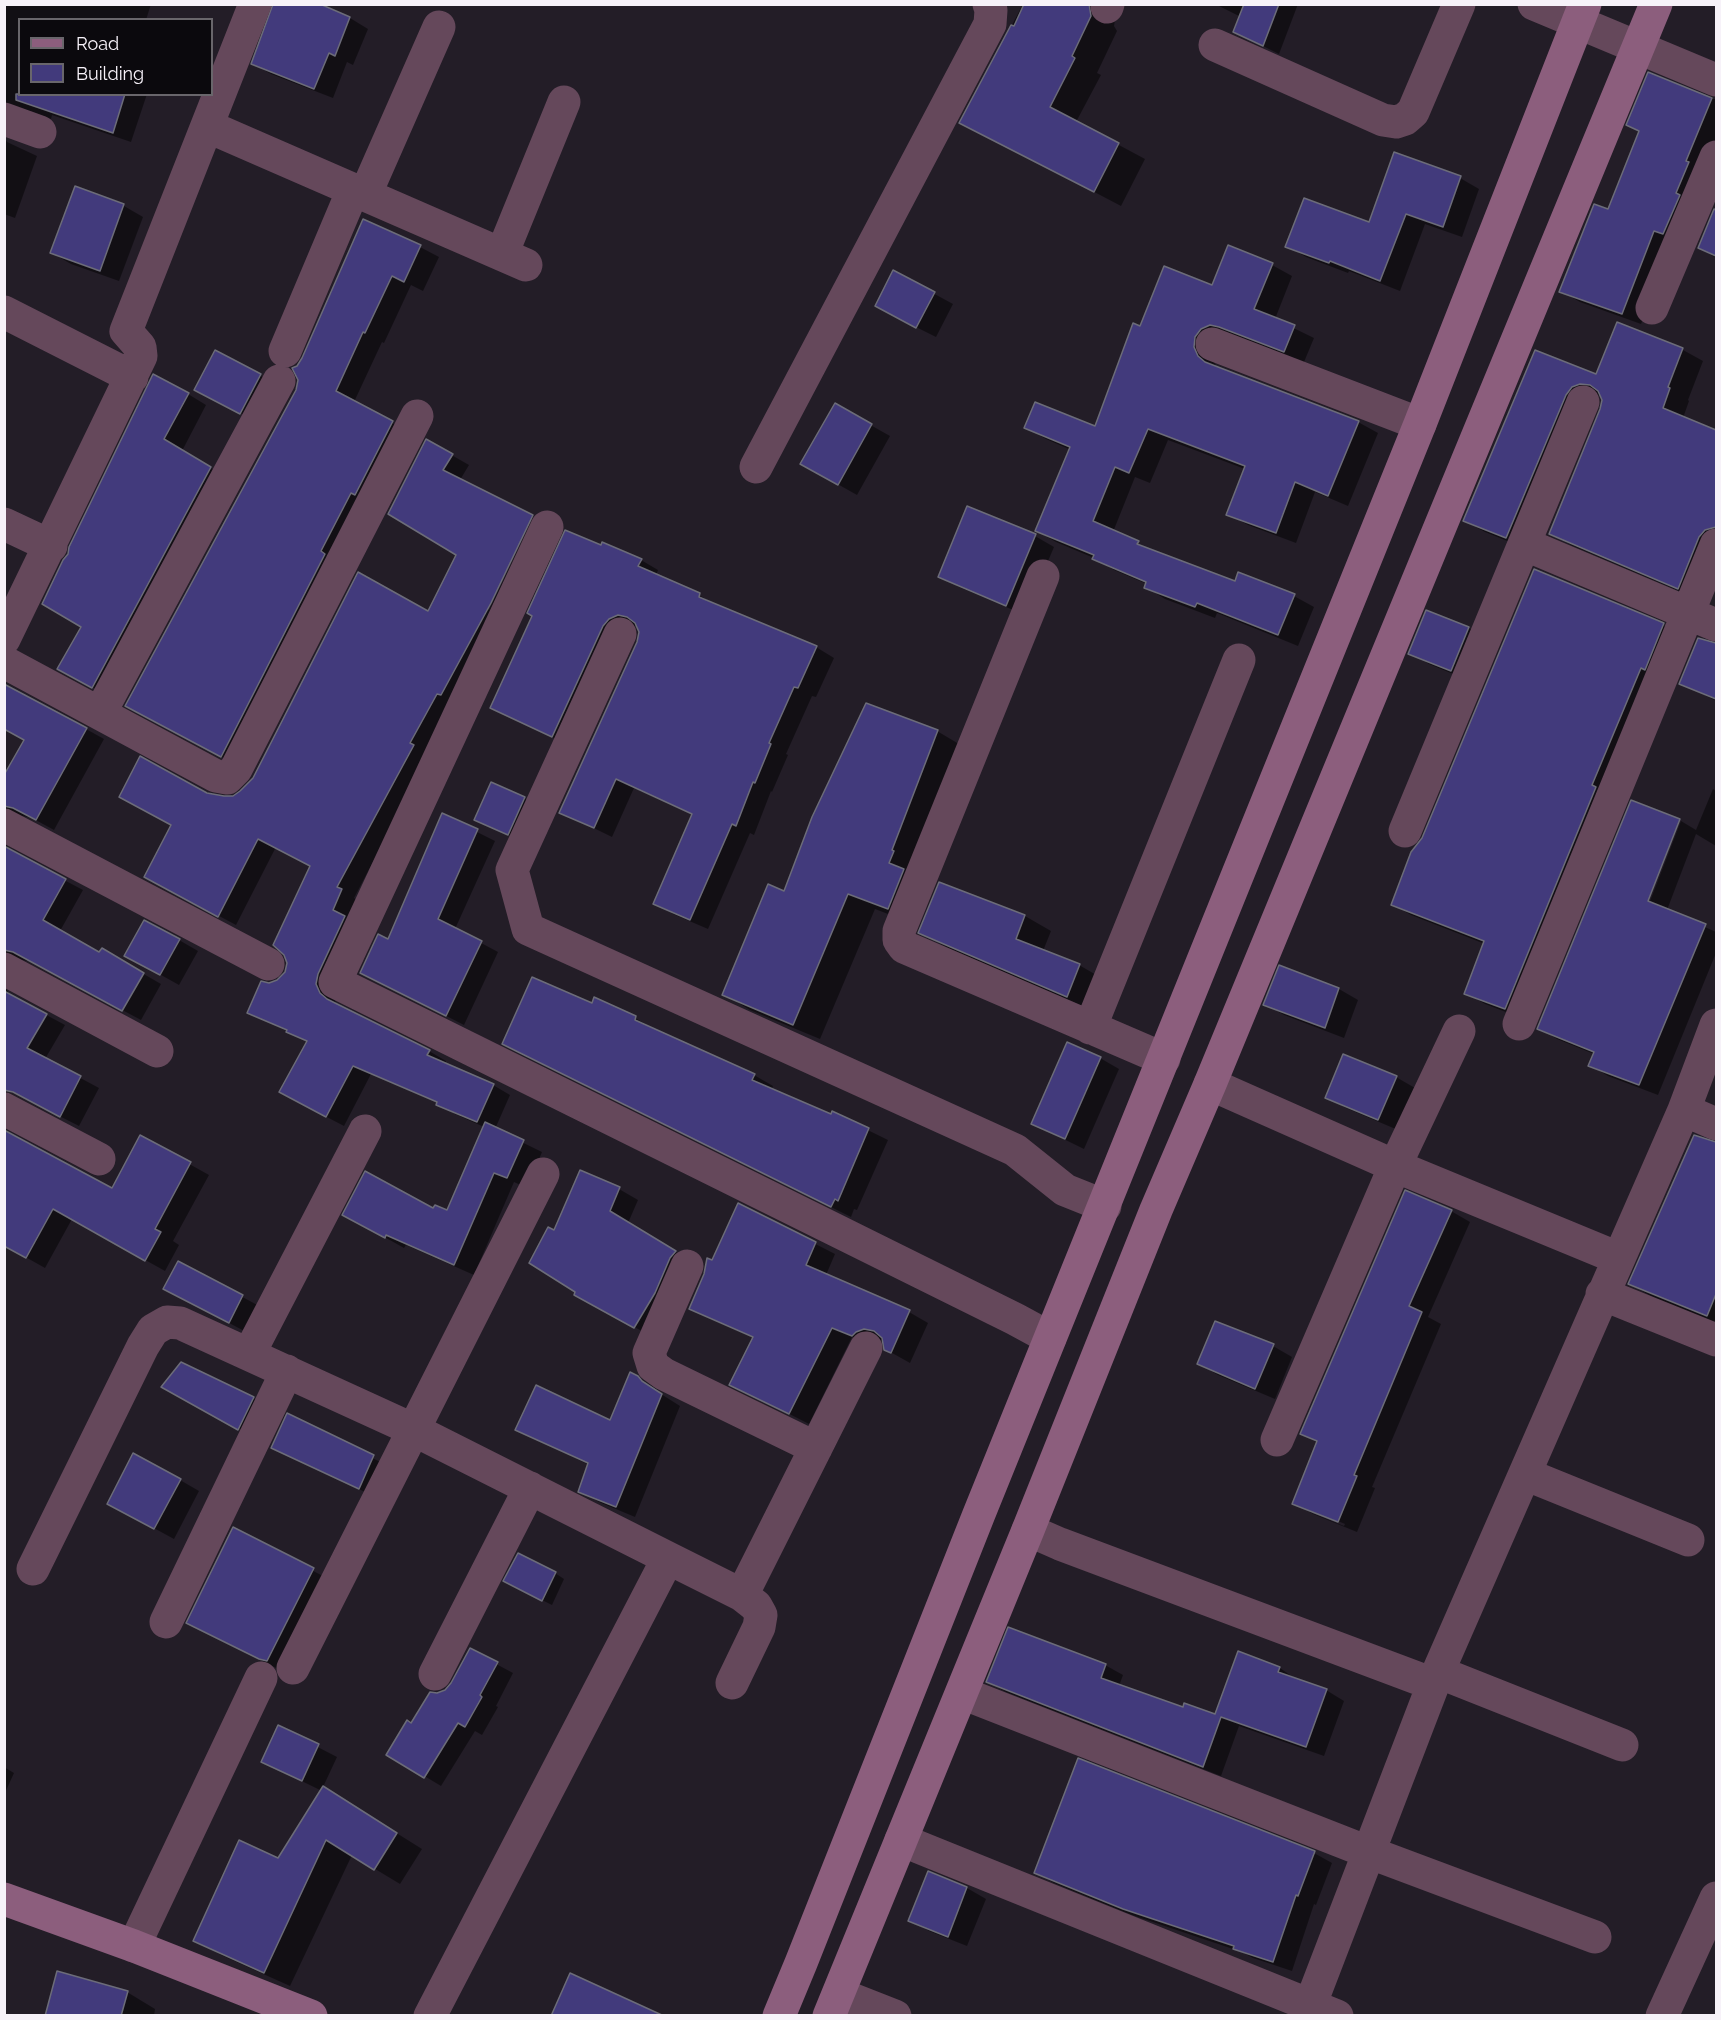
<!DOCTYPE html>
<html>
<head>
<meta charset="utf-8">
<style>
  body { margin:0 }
  #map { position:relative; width:1721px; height:2020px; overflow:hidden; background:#231d27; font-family:Raleway,sans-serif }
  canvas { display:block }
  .frame { position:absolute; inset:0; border:6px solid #f7f2f9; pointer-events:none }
  .legend { position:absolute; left:18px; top:18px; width:195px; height:78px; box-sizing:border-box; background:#0b090d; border:2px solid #69666b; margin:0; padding:8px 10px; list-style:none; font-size:18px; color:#f7f2f9 }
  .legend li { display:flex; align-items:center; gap:12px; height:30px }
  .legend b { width:30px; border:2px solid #69666b }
</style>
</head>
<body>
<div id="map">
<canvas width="1721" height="2020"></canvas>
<div class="frame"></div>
<ul class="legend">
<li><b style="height:8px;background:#8c5e7d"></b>Road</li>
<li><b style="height:16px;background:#423a7c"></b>Building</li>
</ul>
</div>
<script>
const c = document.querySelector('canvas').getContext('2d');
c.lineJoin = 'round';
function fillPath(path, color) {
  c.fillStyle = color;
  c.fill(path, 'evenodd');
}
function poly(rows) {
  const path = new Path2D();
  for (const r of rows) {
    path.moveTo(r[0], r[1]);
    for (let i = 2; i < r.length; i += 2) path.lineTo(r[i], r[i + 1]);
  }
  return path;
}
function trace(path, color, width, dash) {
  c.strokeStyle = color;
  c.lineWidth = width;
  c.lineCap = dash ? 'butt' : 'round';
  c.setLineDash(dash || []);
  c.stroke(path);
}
fillPath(poly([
  [4,4,151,4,146,20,20,20,20,94,147,94,131,142,52,115,51,119,30,111,4,124],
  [316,4,350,18,368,29,353,65,347,62,333,98,271,74,253,64],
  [1023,4,1099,4,1116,14,1114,26,1117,31,1097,73,1101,75,1076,122,1145,159,1121,206,961,122],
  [1215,4,1298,4,1279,54,1235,32,1241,17],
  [1708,99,1716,99,1716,163,1674,241,1641,324,1580,302,1561,291,1609,211,1640,132,1628,125],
  [4,136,7,142,37,156,15,218,4,214],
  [1460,178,1479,189,1462,237,1425,224,1400,291,1349,271,1348,273,1306,257,1287,246,1370,224],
  [75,188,124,206,143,217,119,281,71,264,52,253],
  [1716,208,1716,258,1700,248],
  [420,247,439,257,423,291,411,285,384,343,382,342,354,402,411,433,240,767,146,716,297,390,299,380,298,367],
  [1272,265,1292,276,1275,319,1314,338,1304,362,1213,360,1217,368,1358,422,1378,433,1348,506,1315,492,1296,543,1248,525,1228,514,1245,469,1168,440,1150,483,1135,477,1113,532,1157,553,1235,583,1294,596,1314,607,1298,646,1217,613,1215,618,1165,599,1146,587,1147,584,1114,570,1094,558,1056,542,1037,531,1071,450,1046,439,1026,428,1095,428,1141,328,1213,287],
  [894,272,953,304,936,337,896,317],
  [1618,324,1683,350,1703,361,1688,400,1689,401,1683,418,1716,431,1716,555,1698,599,1571,545,1550,533,1602,410,1603,399,1601,394,1592,399,1527,549,1485,532,1465,521,1535,352,1597,376],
  [215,352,280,386,260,423,215,400],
  [188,394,206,405,182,451,229,479,111,697,77,679,83,626,44,604],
  [835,405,890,436,857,495,802,464],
  [427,441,469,465,460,480,487,609,489,610,534,517,549,526,354,898,359,901,333,994,336,1003,340,1007,429,1051,446,1061,445,1064,493,1085,510,1095,495,1129,542,1152,527,1188,514,1182,474,1275,406,1245,404,1248,363,1225,434,1210,448,1212,484,1127,455,1114,438,1103,371,1074,344,1126,298,1102,308,1042,249,1012,269,984,278,981,286,973,312,866,276,847,236,925,163,886,207,794,234,797,428,613,458,554],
  [1035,536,1054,547,1025,615,959,587,940,576],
  [641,560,658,570,656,576,699,595,717,606,816,647,834,658,816,697,812,696,786,754,788,755,772,792,771,791,754,835,750,833,708,929,673,914,655,903,693,815,634,788,612,837,561,812,638,642,640,633,637,625,628,628,570,746,492,708],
  [1427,612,1469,628,1488,639,1470,681,1429,664,1410,653],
  [1663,625,1682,636,1524,1019,1485,1004,1466,993,1485,944,1411,915,1392,904],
  [1709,644,1716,645,1716,701,1681,683],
  [86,729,104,739,54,830,32,818,22,816,4,830,4,778],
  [937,731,964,747,914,924,875,909,820,1039,750,1010,724,994,785,893],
  [1713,789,1716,791,1716,846,1696,834,1667,910,1716,932,1716,953,1658,1095,1608,1076,1590,1065,1594,1054,1557,1039,1539,1028,1632,802,1680,821,1678,821,1644,908,1647,909,1681,821,1696,830],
  [524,798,543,809,527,844,476,819],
  [443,815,495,841,455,929,498,952,464,1025,362,973,389,941],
  [4,842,11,852,83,890,60,931,100,954,102,950,161,984,141,1020,32,962,22,960,13,963,4,975],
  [940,884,1025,916,1051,931,1043,951,1079,965,1105,980,1094,1011,946,947,920,932],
  [179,940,198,951,179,985,145,966],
  [1280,967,1339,989,1358,1000,1344,1038,1284,1015,1265,1004],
  [4,986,11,996,65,1025,45,1059,99,1088,79,1126,4,1088],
  [592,1005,635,1018,654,1029,654,1030,754,1075,773,1086,771,1090,831,1116,833,1113,888,1140,857,1210,854,1209,851,1217,523,1054],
  [1100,1058,1119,1069,1084,1149,1033,1124],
  [1396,1077,1415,1088,1398,1130,1346,1108,1327,1097],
  [141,1137,209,1175,173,1241,179,1245,165,1271,72,1219,45,1268,4,1245,4,1142,113,1190],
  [1694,1137,1716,1144,1716,1323,1656,1299,1630,1284],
  [619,1189,638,1200,628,1223,694,1263,654,1338,576,1294,577,1291,555,1232],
  [739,1205,835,1254,826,1275,909,1312,928,1323,910,1363,885,1349,884,1340,876,1342,872,1346,852,1337,809,1424,731,1384,754,1338,710,1319,691,1308],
  [1451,1211,1470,1222,1428,1317,1441,1324,1372,1487,1375,1488,1357,1532,1313,1514,1294,1503,1318,1443,1302,1434],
  [1312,1510,1345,1524,1344,1526,1312,1513],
  [179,1263,261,1307,248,1333,184,1299],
  [1273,1346,1292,1357,1275,1399,1218,1375,1199,1364],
  [637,1377,657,1389,661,1394,680,1406,635,1517,599,1502,580,1491,589,1465,517,1429,611,1422],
  [163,1386,253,1398,272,1409,258,1439],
  [288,1415,392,1468,378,1498,292,1458,273,1447],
  [180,1480,199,1491,174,1539,128,1514],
  [233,1529,342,1586,290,1675,188,1623],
  [555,1573,564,1579,552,1605,514,1586],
  [470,1650,513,1673,496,1706,498,1707,482,1735,475,1731,441,1786,388,1754,437,1694,445,1691,453,1684],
  [1239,1653,1280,1668,1297,1680,1326,1690,1344,1701,1324,1756,1239,1726,1221,1776,1006,1692,988,1682,1105,1665,1123,1675,1119,1686,1184,1709,1216,1716],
  [279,1727,337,1757,323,1787,422,1849,400,1884,352,1855,290,1986,221,1955,195,1940,278,1860,322,1791,263,1762],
  [4,1767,14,1773,4,1795],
  [1314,1853,1332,1863,1316,1905,1314,1904,1292,1971,1253,1958,1242,1952,1132,1915,1054,1883,1036,1873],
  [928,1873,967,1888,986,1899,967,1946,929,1931,910,1920],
  [127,1992,155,2009,154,2016,46,2016]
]), '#0007');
const building = poly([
  [273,4,320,4,350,17,335,56,329,53,314,89,251,64,273,4],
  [1024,4,1089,4,1091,16,1072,56,1075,58,1050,107,1119,143,1094,192,959,123,1011,25,1014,26,1024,4],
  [1244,4,1279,4,1263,46,1233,32,1244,4],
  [1648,72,1712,98,1686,161,1689,162,1676,193,1680,195,1663,234,1654,231,1622,314,1559,292,1594,204,1608,209,1639,131,1626,125,1648,72],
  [16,94,125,94,113,133,16,100,16,94],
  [1394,152,1461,176,1443,227,1406,214,1380,281,1330,261,1329,263,1285,247,1304,198,1369,222,1394,152],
  [75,186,124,204,100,271,50,253,75,186],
  [1714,209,1716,210,1716,256,1698,248,1714,209],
  [363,219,421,245,404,282,392,276,365,333,363,332,336,391,393,421,355,495,351,493,321,551,325,554,221,757,125,706,296,390,298,380,292,368,297,366,302,358,363,219],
  [1228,245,1273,263,1254,309,1295,325,1284,352,1219,327,1210,325,1201,329,1195,337,1194,347,1198,356,1205,362,1359,421,1328,496,1295,482,1276,533,1226,515,1245,466,1148,429,1129,473,1115,467,1093,521,1139,541,1137,544,1235,581,1238,572,1295,594,1278,635,1197,603,1195,607,1144,588,1146,582,1092,559,1094,555,1035,531,1070,447,1024,428,1035,402,1095,426,1133,323,1140,326,1164,266,1212,285,1228,245],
  [893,270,935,292,916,328,875,306,893,270],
  [1617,322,1683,348,1668,387,1670,388,1663,408,1716,430,1716,527,1705,530,1699,537,1678,589,1549,534,1600,409,1602,400,1598,391,1590,385,1580,384,1572,387,1566,395,1506,538,1463,521,1535,350,1596,374,1617,322],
  [215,350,261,374,240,414,194,390,215,350],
  [153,374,189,393,164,439,211,467,92,688,57,669,81,627,42,604,63,560,68,554,69,547,153,374],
  [835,403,872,424,838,485,800,464,835,403],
  [426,439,453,454,443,470,533,515,491,603,441,695,437,694,410,743,414,745,337,887,342,889,333,910,345,916,318,974,316,984,320,993,327,999,430,1050,427,1055,494,1084,477,1122,436,1105,437,1102,353,1066,326,1117,279,1092,307,1041,286,1032,287,1030,247,1013,261,981,269,983,277,980,285,972,287,963,284,955,273,945,310,866,258,839,218,917,144,877,171,825,119,797,140,756,207,793,224,796,233,796,240,791,253,778,358,572,428,611,456,555,388,514,426,439],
  [967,506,1036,534,1006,606,938,577,967,506],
  [565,530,601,545,602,542,642,559,638,566,700,593,699,597,817,646,798,688,794,687,769,743,771,744,755,783,753,782,736,826,732,824,690,920,653,904,692,814,616,779,594,828,559,813,637,642,639,632,635,623,627,617,618,615,609,619,603,626,552,737,490,708,532,616,527,613,565,530],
  [1534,569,1664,623,1645,670,1641,668,1592,785,1596,787,1505,1009,1464,994,1484,941,1391,905,1411,852,1422,838,1534,569],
  [1426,610,1469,627,1451,671,1408,654,1426,610],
  [1698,638,1716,643,1716,699,1679,684,1698,638],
  [4,684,87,728,36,820,13,808,4,806,4,775,24,740,4,729,4,684],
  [866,703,938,730,892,850,894,851,889,863,904,869,888,909,848,894,793,1025,722,995,768,884,784,891,812,817,866,703],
  [491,782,525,797,508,835,474,820,491,782],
  [1631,800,1680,819,1648,901,1706,924,1639,1085,1588,1066,1594,1052,1537,1029,1631,800],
  [442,813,478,829,438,919,482,941,446,1016,360,973,378,934,388,939,442,813],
  [4,846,66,879,43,920,99,952,102,948,144,973,122,1011,13,952,4,950,4,846],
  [939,882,1025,915,1016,939,1080,964,1067,997,918,933,939,882],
  [144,920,180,939,160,975,124,956,144,920],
  [1279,965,1339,988,1325,1028,1263,1005,1279,965],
  [532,977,592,1003,594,997,636,1016,635,1020,755,1074,752,1080,831,1114,832,1111,869,1128,838,1201,835,1199,831,1207,502,1044,532,977],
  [4,991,47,1014,27,1048,81,1076,60,1117,13,1092,4,1090,4,991],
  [1067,1042,1101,1057,1065,1139,1031,1124,1067,1042],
  [1343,1054,1397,1076,1378,1120,1325,1098,1343,1054],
  [485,1122,524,1140,507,1178,494,1173,454,1265,386,1235,385,1238,342,1215,365,1171,433,1208,435,1205,447,1210,485,1122],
  [4,1130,112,1188,140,1135,191,1162,155,1229,161,1232,145,1261,53,1209,26,1258,4,1246,4,1130],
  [1694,1135,1716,1142,1716,1294,1707,1316,1628,1284,1694,1135],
  [580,1170,620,1187,610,1211,676,1251,670,1258,655,1293,634,1328,574,1295,575,1292,529,1263,548,1227,554,1230,580,1170],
  [1405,1190,1452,1210,1409,1306,1422,1312,1354,1475,1357,1476,1338,1522,1292,1504,1317,1441,1300,1434,1405,1190],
  [738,1203,816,1242,806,1265,910,1310,891,1353,884,1350,882,1338,874,1331,864,1329,856,1332,852,1336,832,1328,789,1414,729,1385,753,1337,689,1309,704,1274,707,1258,712,1260,738,1203],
  [178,1261,243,1295,229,1323,163,1289,178,1261],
  [1215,1321,1274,1344,1255,1389,1197,1364,1215,1321],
  [181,1362,254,1397,238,1430,161,1387,181,1362],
  [630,1372,638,1376,642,1381,662,1394,616,1507,578,1492,588,1463,515,1430,536,1385,610,1420,630,1372],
  [287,1413,374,1455,359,1489,271,1448,287,1413],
  [133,1453,181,1479,154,1529,107,1504,133,1453],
  [233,1527,314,1568,267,1661,259,1659,186,1623,233,1527],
  [518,1553,556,1572,542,1601,503,1581,518,1553],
  [1008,1627,1106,1664,1101,1678,1183,1707,1184,1703,1215,1714,1238,1651,1280,1667,1278,1672,1327,1689,1306,1747,1221,1717,1203,1767,986,1682,1008,1627],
  [470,1648,498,1662,480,1695,482,1697,465,1727,458,1723,424,1778,386,1755,407,1720,411,1723,430,1692,437,1693,445,1690,451,1683,470,1648],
  [278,1725,319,1744,302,1781,261,1762,278,1725],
  [1078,1758,1315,1851,1298,1896,1296,1895,1273,1962,1233,1949,1234,1946,1123,1909,1034,1873,1078,1758],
  [323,1786,397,1833,374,1870,326,1840,264,1973,193,1941,239,1840,278,1858,323,1786],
  [928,1871,967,1887,948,1937,908,1921,928,1871],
  [57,1971,128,1991,121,2016,45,2016,57,1971],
  [570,1973,664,2016,551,2016,570,1973]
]);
fillPath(building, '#423a7c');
trace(building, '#6c6c79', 1.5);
trace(poly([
  [1534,4,1716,80],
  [1107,7,1108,4],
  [1215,45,1383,120,1396,122,1405,119,1413,112,1459,4],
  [4,119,40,132],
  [207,126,526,265],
  [365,195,439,27],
  [502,254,564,102],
  [1652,308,1716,157],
  [4,312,132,377],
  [1212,344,1420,424],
  [285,351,353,190],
  [756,467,990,24,991,10,989,4],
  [4,524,51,546],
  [547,527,335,982,1015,1319,1050,1338],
  [1524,544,1716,625],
  [1043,576,899,931,899,940,904,947,1164,1059],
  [620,634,512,870,528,929,1015,1150,1065,1190,1105,1206],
  [4,639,141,356,140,347,126,331,255,4],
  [4,662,216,776,227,778,236,769,417,416],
  [100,713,279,381],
  [4,825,268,964],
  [1405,831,1583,402],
  [4,969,157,1051],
  [1519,1024,1716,545],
  [1090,1028,1239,660],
  [1210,1084,1395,1166,1618,1258],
  [4,1109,99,1159],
  [1684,1110,1716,1124],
  [687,1266,649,1353,653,1366,664,1374,816,1448],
  [1602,1294,1716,1340],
  [249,1354,365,1131],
  [1277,1440,1395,1166,1459,1031],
  [1525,1474,1688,1540],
  [1028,1530,1060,1544,1433,1684],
  [668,1558,742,1595,866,1348],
  [33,1569,143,1346,153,1330,167,1322,180,1323,414,1430,668,1558,430,2016],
  [166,1622,287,1371],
  [293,1668,543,1174],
  [1438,1672,1622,1745],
  [435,1674,530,1488],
  [732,1683,759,1627,761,1615,756,1606,742,1595],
  [962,1693,1368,1852,1595,1937],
  [901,1840,1337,2016],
  [134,1946,261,1678],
  [839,1994,895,2016],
  [1306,2016,1438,1672,1684,1110,1716,1025],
  [1662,2016,1716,1898]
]), '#65485b', 33);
trace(poly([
  [4,1899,134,1946,311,2016],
  [779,2016,801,1963,979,1514,1420,424,1585,4],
  [829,2016,1028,1530,1156,1210,1210,1084,1656,4]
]), '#8c5e7d', 33);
</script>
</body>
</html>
